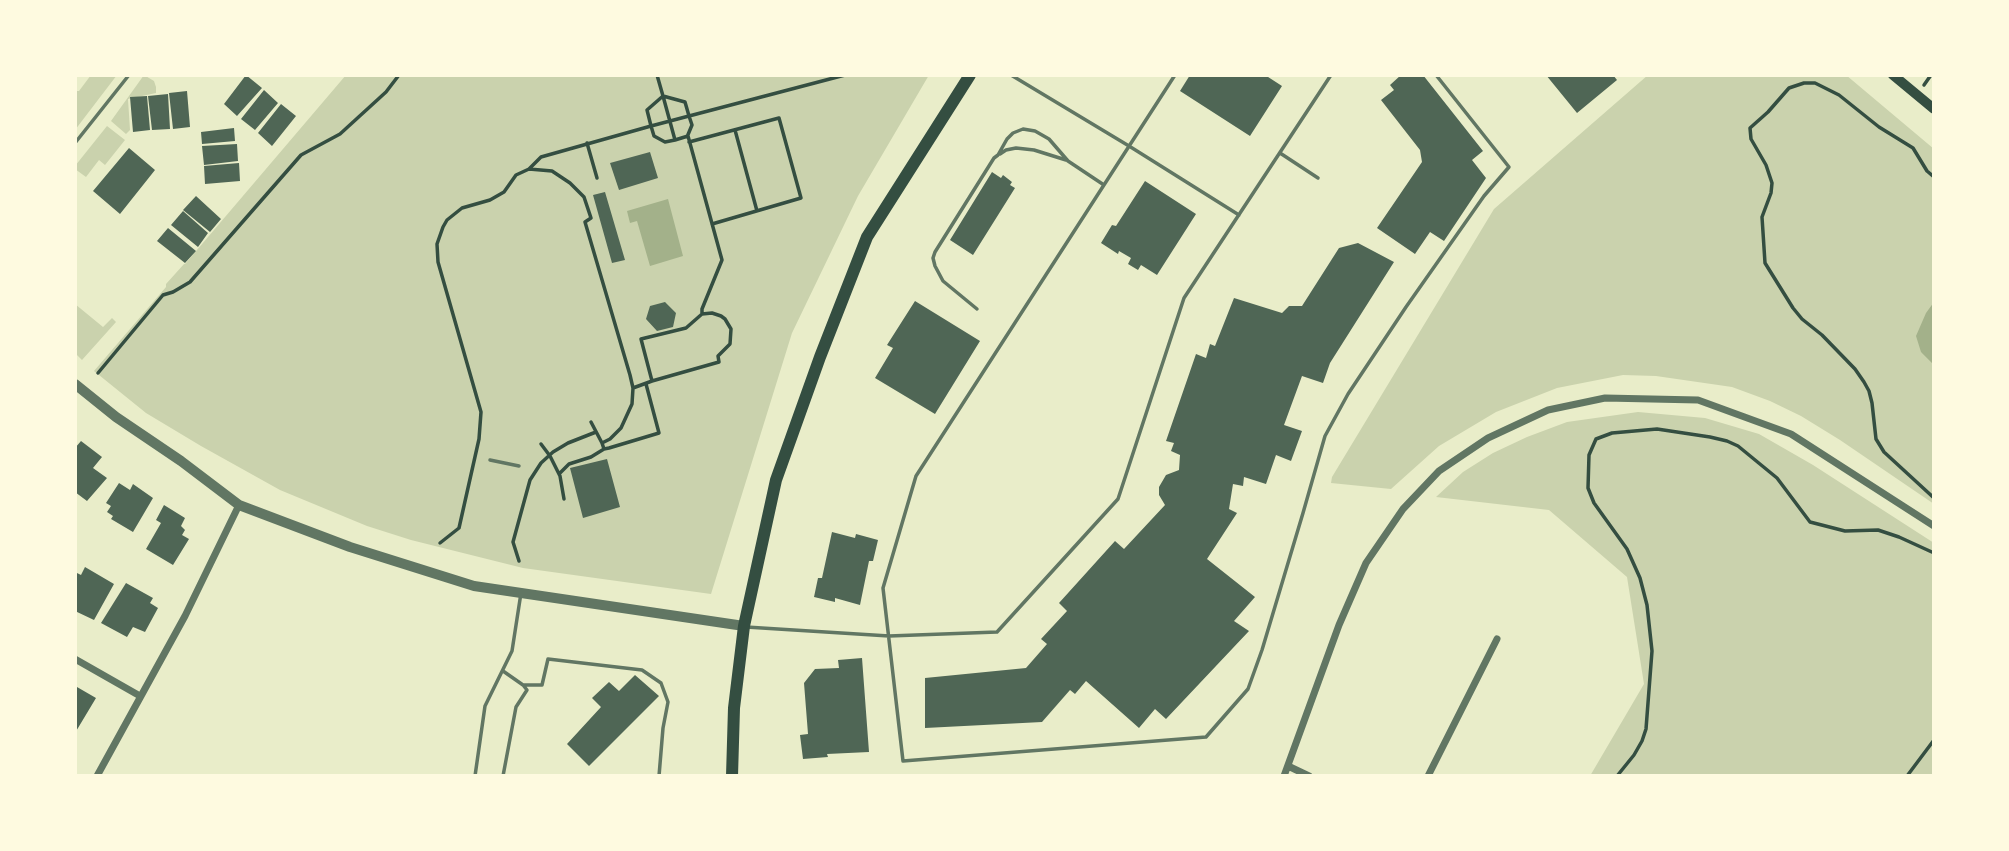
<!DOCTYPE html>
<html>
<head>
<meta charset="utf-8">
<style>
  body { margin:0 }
  #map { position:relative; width:2009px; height:851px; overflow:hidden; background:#e9edc9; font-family:Barlow,sans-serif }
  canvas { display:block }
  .frame { position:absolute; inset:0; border:77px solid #fefae0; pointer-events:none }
</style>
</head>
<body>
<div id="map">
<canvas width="2009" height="851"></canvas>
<div class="frame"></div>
</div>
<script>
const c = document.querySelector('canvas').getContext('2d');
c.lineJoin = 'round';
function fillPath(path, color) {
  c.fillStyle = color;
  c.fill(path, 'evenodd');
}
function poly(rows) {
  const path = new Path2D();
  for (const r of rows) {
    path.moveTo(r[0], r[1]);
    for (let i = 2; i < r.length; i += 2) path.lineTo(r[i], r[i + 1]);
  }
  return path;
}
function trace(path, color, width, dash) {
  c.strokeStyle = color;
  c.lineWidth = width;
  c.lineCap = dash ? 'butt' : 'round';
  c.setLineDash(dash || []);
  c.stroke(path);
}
fillPath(poly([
  [91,75,117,75,75,130,75,91,79,91],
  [144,75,154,81,156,87,156,93,128,99,130,130,126,134,111,121],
  [346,75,929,75,858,196,792,333,711,594,523,568,411,540,367,526,280,490,201,446,146,413,94,371,166,287,166,284,184,264,185,264],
  [1648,75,1846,75,1934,149,1934,504,1840,440,1801,416,1770,401,1732,387,1656,376,1623,375,1557,388,1496,412,1439,446,1391,489,1331,483,1332,477,1494,209],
  [107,126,125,140,105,165,99,160,86,177,75,169,75,166],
  [75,304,103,327,112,318,116,322,82,360,75,353],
  [1638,412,1705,418,1759,434,1813,465,1934,543,1934,776,1590,776,1644,684,1627,577,1549,510,1436,497,1463,472,1493,453,1527,437,1567,422]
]), '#cad2ad');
fillPath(poly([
  [668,199,683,256,650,266,637,221,630,223,627,211],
  [1934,302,1934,365,1921,352,1916,336,1926,313]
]), '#a3b18a');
fillPath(poly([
  [246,75,262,88,237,116,224,104],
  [1190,75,1265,75,1282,86,1250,136,1180,91],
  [1401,75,1423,75,1483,151,1472,160,1486,178,1444,241,1430,232,1415,254,1377,228,1422,162,1420,150,1381,100,1394,90,1390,85],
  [1546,75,1613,75,1617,80,1577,113],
  [264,90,278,103,255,130,241,119],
  [187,91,190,127,173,129,169,93],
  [168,94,170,129,152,130,148,96],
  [147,96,150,130,133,132,130,97],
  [281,104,296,116,272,146,258,133],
  [234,128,235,141,202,144,201,132],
  [237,144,238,161,204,165,202,146],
  [129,148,155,170,120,214,93,191],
  [650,152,658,178,619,190,610,163],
  [239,163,240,181,205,184,204,166],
  [992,172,1001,178,1003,175,1012,182,1010,185,1015,188,973,255,950,240],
  [1145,181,1196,214,1157,275,1141,265,1138,270,1128,264,1131,258,1119,251,1118,254,1101,243,1112,225,1116,226],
  [605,192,625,260,612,263,593,195],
  [196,196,221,219,210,232,183,210],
  [183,211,208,233,198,247,171,225],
  [168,228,196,251,185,263,157,241],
  [1358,243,1394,262,1330,363,1323,383,1302,376,1284,425,1302,431,1291,461,1276,455,1266,484,1244,477,1243,486,1233,484,1229,509,1237,513,1207,559,1255,597,1234,621,1249,631,1166,719,1155,709,1139,728,1086,681,1075,694,1070,690,1042,722,925,728,925,678,1026,668,1047,644,1041,639,1067,611,1059,603,1115,541,1124,549,1165,505,1159,495,1159,487,1166,475,1179,470,1180,455,1171,451,1174,443,1166,441,1196,354,1206,358,1210,344,1215,346,1234,298,1282,313,1289,306,1302,306,1339,248],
  [915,301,980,341,935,414,875,378,893,348,887,345],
  [665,302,676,313,673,327,657,331,646,319,650,306],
  [81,441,102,457,93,468,107,478,87,501,75,492,75,448],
  [607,459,620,507,583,518,570,468],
  [119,483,130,490,133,484,153,498,133,532,111,519,113,516,107,512,111,506,106,503],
  [164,505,185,518,181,526,185,530,182,535,189,539,173,565,146,549,161,523,156,520],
  [832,532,855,538,856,534,878,540,873,561,869,561,860,605,835,598,835,602,814,597,818,578,822,578],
  [85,567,114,584,94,620,75,611,75,576,77,573,81,575],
  [126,583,153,598,150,603,158,608,145,632,133,627,127,637,101,623],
  [862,658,869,752,827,754,828,757,803,759,800,735,808,734,804,683,815,669,839,668,838,660],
  [635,675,659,696,589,766,567,744,601,707,592,698,609,682,619,691],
  [77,687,96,698,75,733,75,689]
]), '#4f6655');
trace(poly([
  [657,75,663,96,685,102,689,116,845,75],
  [1924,85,1931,75],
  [735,130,757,211],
  [675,140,665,142,654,136,651,126,689,116,692,125,687,137],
  [689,142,779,118,801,198,712,224],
  [587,143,597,178],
  [529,169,552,171,570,183,584,197,591,218,585,222,630,375,633,388,632,404,621,428,610,439,602,443,591,422],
  [1934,177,1927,171,1913,148,1879,127,1839,95,1815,83,1804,83,1789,88,1768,112,1750,128,1751,139,1766,165,1772,183,1771,193,1762,217,1765,263,1793,308,1802,319,1822,335,1855,369,1864,382,1869,391,1872,403,1876,439,1884,452,1934,498],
  [98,373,163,295,173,292,190,282,301,155,340,134,386,92,399,75],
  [652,381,719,362,718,356,730,344,731,329,725,319,721,316,712,313,702,314],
  [602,443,604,449,609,448,659,433,646,384],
  [541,444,550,456,560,476,564,499],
  [559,474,569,464,591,457,604,449],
  [440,543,459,528,479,439,481,412,438,262,437,244,443,227,447,220,462,208,490,200,504,192,516,175,529,169,541,157,651,126,647,110,663,96,675,140,688,136,722,260,702,309,702,314,686,328,641,339,652,381,633,388],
  [519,561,513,542,530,480,541,463,553,452,568,443,596,432],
  [1617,776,1634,755,1642,741,1646,729,1652,651,1647,605,1640,578,1627,549,1594,503,1588,488,1589,455,1596,439,1612,433,1657,429,1710,437,1727,441,1738,446,1777,478,1810,522,1845,531,1878,530,1899,537,1934,553],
  [1907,776,1934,740]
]), '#344e41', 3.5);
trace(poly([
  [1011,75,1129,146,1239,215],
  [1175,75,916,476,883,588,903,761,1206,737,1248,689,1262,650,1303,513,1325,436,1348,394,1406,307,1484,196,1509,167,1436,75],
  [75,143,129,75],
  [1280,153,1318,178],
  [1000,154,1006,150,1016,148,1034,150,1066,160],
  [977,309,943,281,935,266,933,258,935,252,994,158,998,155,1007,139,1013,133,1023,129,1035,131,1049,139,1068,161,1104,185],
  [490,460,519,466],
  [746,627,889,636,997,632,1118,499,1184,298,1331,75],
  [503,671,523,685,542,685,548,659,642,670,661,683,668,702,663,728,659,776],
  [475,776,485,706,512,651,521,593],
  [503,776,516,707,527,690,523,685]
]), '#617663', 3.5);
trace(poly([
  [75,659,140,696],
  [1288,766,1309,776],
  [97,776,185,616,239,505],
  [1284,776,1339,625,1366,563,1403,509,1439,471,1488,438,1548,410,1605,398,1698,400,1791,434,1934,526],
  [1428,776,1497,639]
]), '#617663', 7);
trace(poly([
  [75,384,116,417,181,461,239,505,350,547,474,586,744,626]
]), '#617663', 10);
trace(poly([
  [1893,75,1934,109]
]), '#344e41', 10);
trace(poly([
  [732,776,734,708,744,626,776,480,820,357,867,237,970,75]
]), '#344e41', 12);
</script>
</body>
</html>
